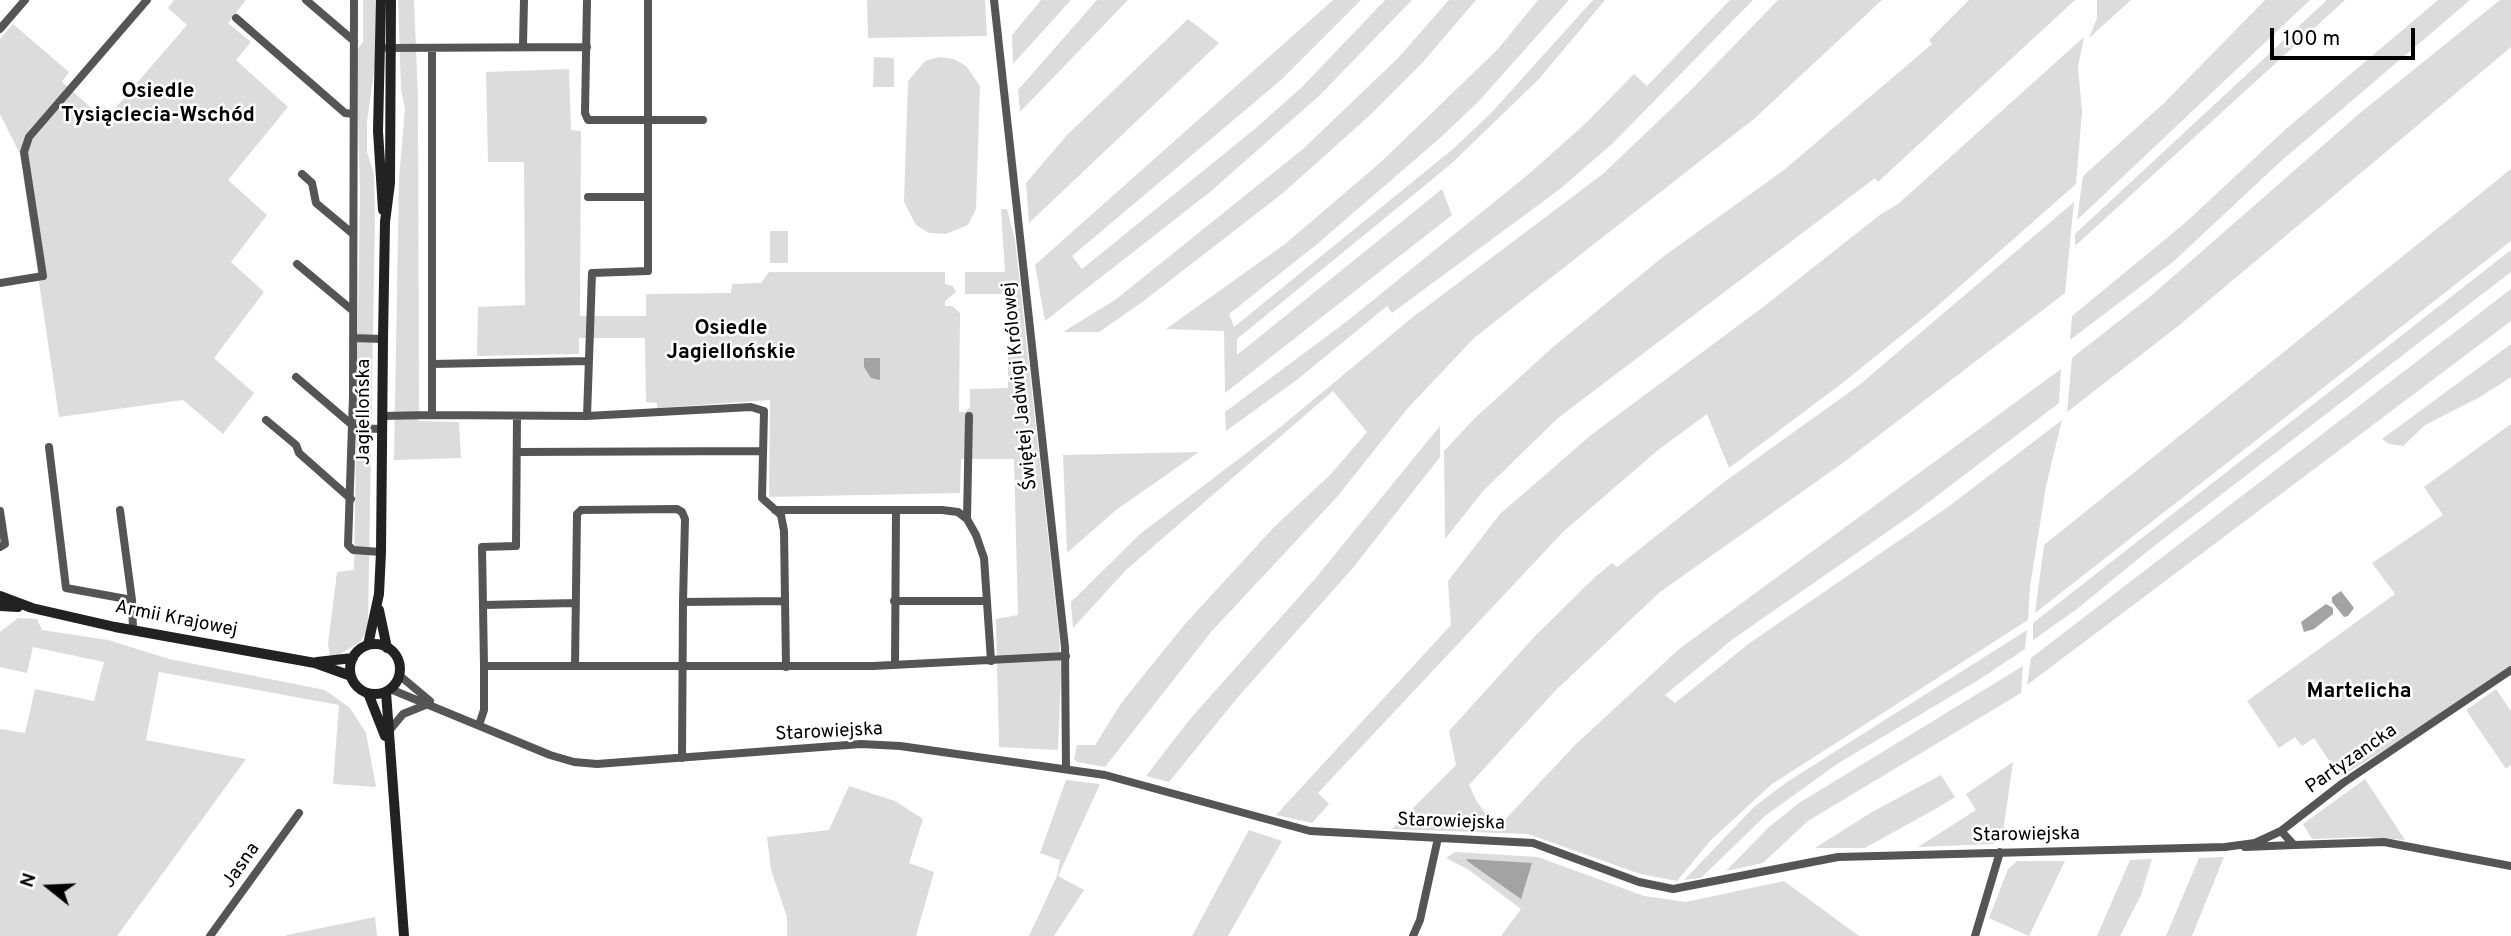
<!DOCTYPE html>
<html>
<head>
<meta charset="utf-8">
<style>
  body { margin:0 }
  #map { position:relative; width:2511px; height:936px; overflow:hidden; background:#fff; font-family:Overpass,sans-serif }
  canvas { display:block }
  .north { position:absolute; left:14px; top:852px; width:70px; height:70px; -webkit-text-stroke:5px #fff; paint-order:stroke; rotate:288deg; font-size:19px; font-weight:700; line-height:28px; text-align:center; color:#000 }
  .north::after { content:''; display:block; margin:auto; width:24px; height:32px; background:#000; clip-path:polygon(50% 0,100% 100%,50% 72%,0 100%) }
  .scale { position:absolute; left:2270px; top:28px; width:145px; height:32px; box-sizing:border-box; border:4px solid #000; border-top:0; padding-left:9px; font-size:21px; line-height:24px; white-space:nowrap; color:#000; -webkit-text-stroke:5px #fff; paint-order:stroke }
</style>
</head>
<body>
<div id="map">
<canvas width="2511" height="936"></canvas>
<div class="north">N</div>
<div class="scale">100 m</div>
</div>
<script>
const c = document.querySelector('canvas').getContext('2d');
c.lineJoin = 'round';
function fillPath(path, color) {
  c.fillStyle = color;
  c.fill(path, 'evenodd');
}
function poly(rows) {
  const path = new Path2D();
  for (const r of rows) {
    if (r.length === 3) {
      path.moveTo(r[0] + r[2], r[1]);
      path.arc(r[0], r[1], r[2], 0, 2 * Math.PI);
      continue;
    }
    path.moveTo(r[0], r[1]);
    for (let i = 2; i < r.length; i += 2) path.lineTo(r[i], r[i + 1]);
  }
  return path;
}
function trace(path, color, width, dash) {
  c.strokeStyle = color;
  c.lineWidth = width;
  c.lineCap = dash ? 'butt' : 'round';
  c.setLineDash(dash || []);
  c.stroke(path);
}
function drawText(font, color, halo, rows, align = 'center') {
  c.font = font + ' Overpass,sans-serif';
  c.lineWidth = 5;
  c.setLineDash([]);
  c.textBaseline = 'middle';
  c.strokeStyle = halo;
  c.fillStyle = color;
  for (const [text, x, y, turn = 0] of rows) {
    c.save();
    c.translate(x, y);
    c.rotate((+turn || 0) * Math.PI / 180);
    c.textAlign = isNaN(turn) ? turn : align;
    if (halo) c.strokeText(text, 0, 0);
    c.fillText(text, 0, 0);
    c.restore();
  }
}
fillPath(poly([
  [174,0,246,0,228,23,251,42,236,60,288,107,228,180,267,215,231,262,264,292,214,358,254,393,223,434,183,400,59,417,20,154,0,114,0,39,13,24,69,72,62,82,105,120,187,25,168,8],
  [363,0,376,0,376,58,367,122,367,152,374,174,375,217,368,622,366,633,360,642,337,656,330,656,328,644,337,572,354,570,360,191,356,51,363,42],
  [398,0,414,0,418,98,419,421,459,422,461,458,394,460,399,178,405,109,401,89],
  [867,0,985,0,987,36,868,38],
  [1041,0,1071,0,1013,64,1012,35],
  [1097,0,1128,0,1020,112,1018,90],
  [1333,0,1361,0,1281,80,1072,256,1082,269,1256,128,1303,86,1385,0,1412,0,1320,95,1210,192,1045,321,1035,265],
  [1449,0,1476,0,1423,62,1369,116,1283,193,1141,303,1099,332,1063,332,1115,300,1303,149,1398,58],
  [1538,0,1569,0,1478,102,1440,138,1316,245,1229,314,1234,327,1453,149,1491,113,1593,0,1605,0,1539,79,1451,164,1237,339,1237,355,1442,189,1452,215,1225,393,1224,331,1166,329,1285,244,1382,161,1498,49],
  [1730,0,1753,0,1613,143,1560,189,1392,313,1387,306,1298,379,1226,431,1225,412,1346,322,1530,173,1586,123,1634,74,1647,86],
  [1778,0,1882,0,1755,118,1474,338,1407,409,1337,497,1211,632,1105,767,1077,762,1074,759,1077,745,1095,745,1122,702,1185,624,1274,527,1331,474,1367,432,1333,391,1126,570,1073,628,1071,602,1140,534,1278,429,1413,317,1604,173,1692,89],
  [1969,0,2075,0,1878,182,1875,178,1558,418,1483,491,1445,539,1444,451,1475,418,1553,347,1664,256,1784,170,1932,44,1929,40],
  [2097,0,2131,0,2089,38,2097,18],
  [2265,0,2310,0,2077,220,2083,176,2163,104],
  [2327,0,2345,0,2075,246,2075,234],
  [2438,0,2470,0,2280,162,2173,262,2070,340,2072,316,2185,223,2287,128],
  [2500,0,2511,0,2511,47,2177,327,2067,412,2072,358,2152,295,2360,113],
  [1188,19,1219,43,1029,223,1026,183,1067,135],
  [2084,37,2078,67,2082,112,2076,184,1934,309,1845,381,1729,468,1707,414,1658,450,1563,532,1318,793,1329,804,1312,823,1276,815,1451,625,1448,581,1500,514,1591,435,1767,304,1881,214,1898,204],
  [874,57,894,58,894,87,873,87],
  [939,57,954,59,966,66,980,86,976,209,968,225,946,234,929,233,916,225,904,202,908,81,925,61],
  [569,69,571,130,581,131,580,316,646,316,646,294,731,293,732,284,761,283,769,272,945,272,945,284,953,286,956,292,945,301,945,306,952,306,960,313,959,412,965,412,970,407,970,389,1008,388,1008,294,965,294,965,272,1005,272,1001,209,1007,209,1015,240,1059,635,1061,673,1058,750,999,747,996,619,1018,615,1014,459,961,459,960,493,769,497,770,400,657,408,657,403,646,402,645,338,579,338,579,354,477,356,478,307,525,305,524,162,488,162,486,72],
  [2511,169,2511,241,2035,613,2044,545],
  [2074,202,2065,293,1840,465,1660,592,1556,690,1469,785,1477,802,1496,828,1498,827,1576,744,1679,649,2061,369,2059,403,1913,514,1733,639,1665,695,1675,703,1751,642,1948,507,2062,420,2046,486,2030,587,2028,620,1772,784,1710,841,1677,881,1640,874,1528,834,1392,829,1456,765,1449,731,1536,635,1595,577,1612,563,1617,567,1724,482,1858,386],
  [770,231,788,231,788,263,770,263],
  [2511,250,2511,272,2149,550,2077,609,2033,640,2033,623],
  [2511,289,2511,321,2027,685,2031,658],
  [2511,344,2511,377,2480,397,2425,425,2403,446,2389,444,2382,439],
  [2511,424,2511,666,2412,733,2340,777,2314,738,2302,746,2295,737,2279,748,2247,701,2395,594,2372,563,2443,515,2424,487],
  [1440,426,1440,457,1352,569,1238,697,1169,782,1146,776,1190,719,1314,580],
  [1199,452,1116,510,1067,553,1063,455],
  [18,618,37,619,42,630,108,640,169,659,325,690,350,708,366,733,376,787,333,784,339,705,159,672,146,740,246,759,117,936,0,936,0,729,25,733,35,689,94,701,104,662,33,647,27,673,0,667,0,632],
  [2027,630,2025,649,1980,679,1837,764,1765,816,1701,878,1684,880,1755,806,1787,782],
  [2023,666,2021,693,1808,821,1763,863,1726,871,1769,827,1799,803],
  [2496,689,2511,711,2511,765,2506,769,2466,710],
  [2013,762,2002,839,1993,844,1918,847,1976,810,1966,794],
  [1941,775,1955,797,1939,807,1865,848,1815,848,1872,812],
  [2365,779,2405,840,2367,837,2312,839,2303,824],
  [1066,780,1100,784,1058,876,1084,890,1054,936,1029,936,1057,876,1060,860,1040,853],
  [849,786,895,801,923,819,909,863,934,872,916,936,787,936,787,917,771,870,767,837,829,830],
  [1249,830,1282,841,1228,936,1192,936],
  [1455,852,1538,857,1644,896,1686,902,1784,881,1859,936,1501,936,1521,909,1469,870,1446,858],
  [2224,857,2192,936,2166,936,2199,858],
  [2152,859,2141,895,2120,936,2097,936,2130,860],
  [2017,861,2065,861,2029,936,1989,918,2008,869],
  [375,917,377,936,286,936,287,935]
]), '#dcdcdc');
fillPath(poly([
  [864,358,880,358,880,380,871,378,864,367],
  [2341,591,2354,608,2348,616,2344,617,2332,602,2332,597],
  [2326,604,2333,608,2333,614,2314,629,2304,632,2301,622],
  [1467,859,1532,863,1521,899,1467,861]
]), '#a3a3a3');
trace(poly([
  [306,0,354,41],
  [354,0,353,396,348,545,353,550,381,552],
  [587,0,585,113,588,120,703,120],
  [994,0,1065,647,1066,768],
  [236,18,345,113,353,114],
  [0,29,25,0],
  [523,45,524,0],
  [387,48,587,47],
  [302,174,312,183,316,203,353,234],
  [588,197,647,197],
  [297,264,352,310],
  [0,283,43,276,24,152,29,137,147,0],
  [353,338,383,339],
  [432,364,589,361],
  [296,377,351,424],
  [432,415,587,416,751,407,764,411,762,498,781,515,784,531,786,667],
  [382,416,432,415,432,49],
  [587,416,592,273,648,271,648,0],
  [266,420,296,445,299,453,351,499],
  [352,428,382,429],
  [49,447,66,588,132,600,133,630],
  [517,452,763,451],
  [120,510,132,600],
  [775,510,942,510,958,512,967,519,976,535,984,558,991,661],
  [0,511,5,544,0,547],
  [967,519,969,416],
  [894,601,987,601],
  [483,605,576,603],
  [895,665,896,510],
  [484,666,482,547,516,546,517,416],
  [575,666,577,514,581,510,677,509,682,512,685,519,683,602],
  [399,675,430,701],
  [390,689,550,755,574,762,597,764,861,744,900,746,1105,775,1310,831,1533,843,1639,882,1673,889,1838,857,2225,847,2255,843,2281,831,2343,783,2511,670],
  [479,725,484,710,484,666,873,666,1066,656],
  [389,731,403,714,428,704],
  [682,758,683,602,785,601],
  [2281,831,2294,845,2384,842,2511,866],
  [2245,847,2294,845],
  [210,936,299,813],
  [1413,936,1420,920,1438,838],
  [1975,936,2000,852]
]), '#555', 8);
trace(poly([
  [381,0,378,131,383,210],
  [0,596,32,608,115,627,315,663,351,676],
  [0,606,18,607],
  [379,610,387,648],
  [375,669,25],
  [368,645,379,594,381,552,383,339,385,222,390,183,391,0],
  [317,662,353,658],
  [386,692,404,936],
  [368,693,385,736]
]), '#222', 10);
drawText('19px', '#000', '#fff', [
  ["Świętej Jadwigi Królowej",1021,386,-96],
  ["Jagiellońska",365,412,-90],
  ["Armii Krajowej",176,620,11],
  ["Starowiejska",829,733,-3],
  ["Partyzancka",2352,760,-35],
  ["Starowiejska",1451,823,2],
  ["Starowiejska",2026,836,-1],
  ["Jasna",242,866,-55]
]);
drawText('bold 21px', '#000', '#fff', [
  ["Osiedle",158,93],
  ["Tysiąclecia-Wschód",158,117],
  ["Osiedle",731,330],
  ["Jagiellońskie",731,354],
  ["Martelicha",2359,693]
]);
</script>
</body>
</html>
